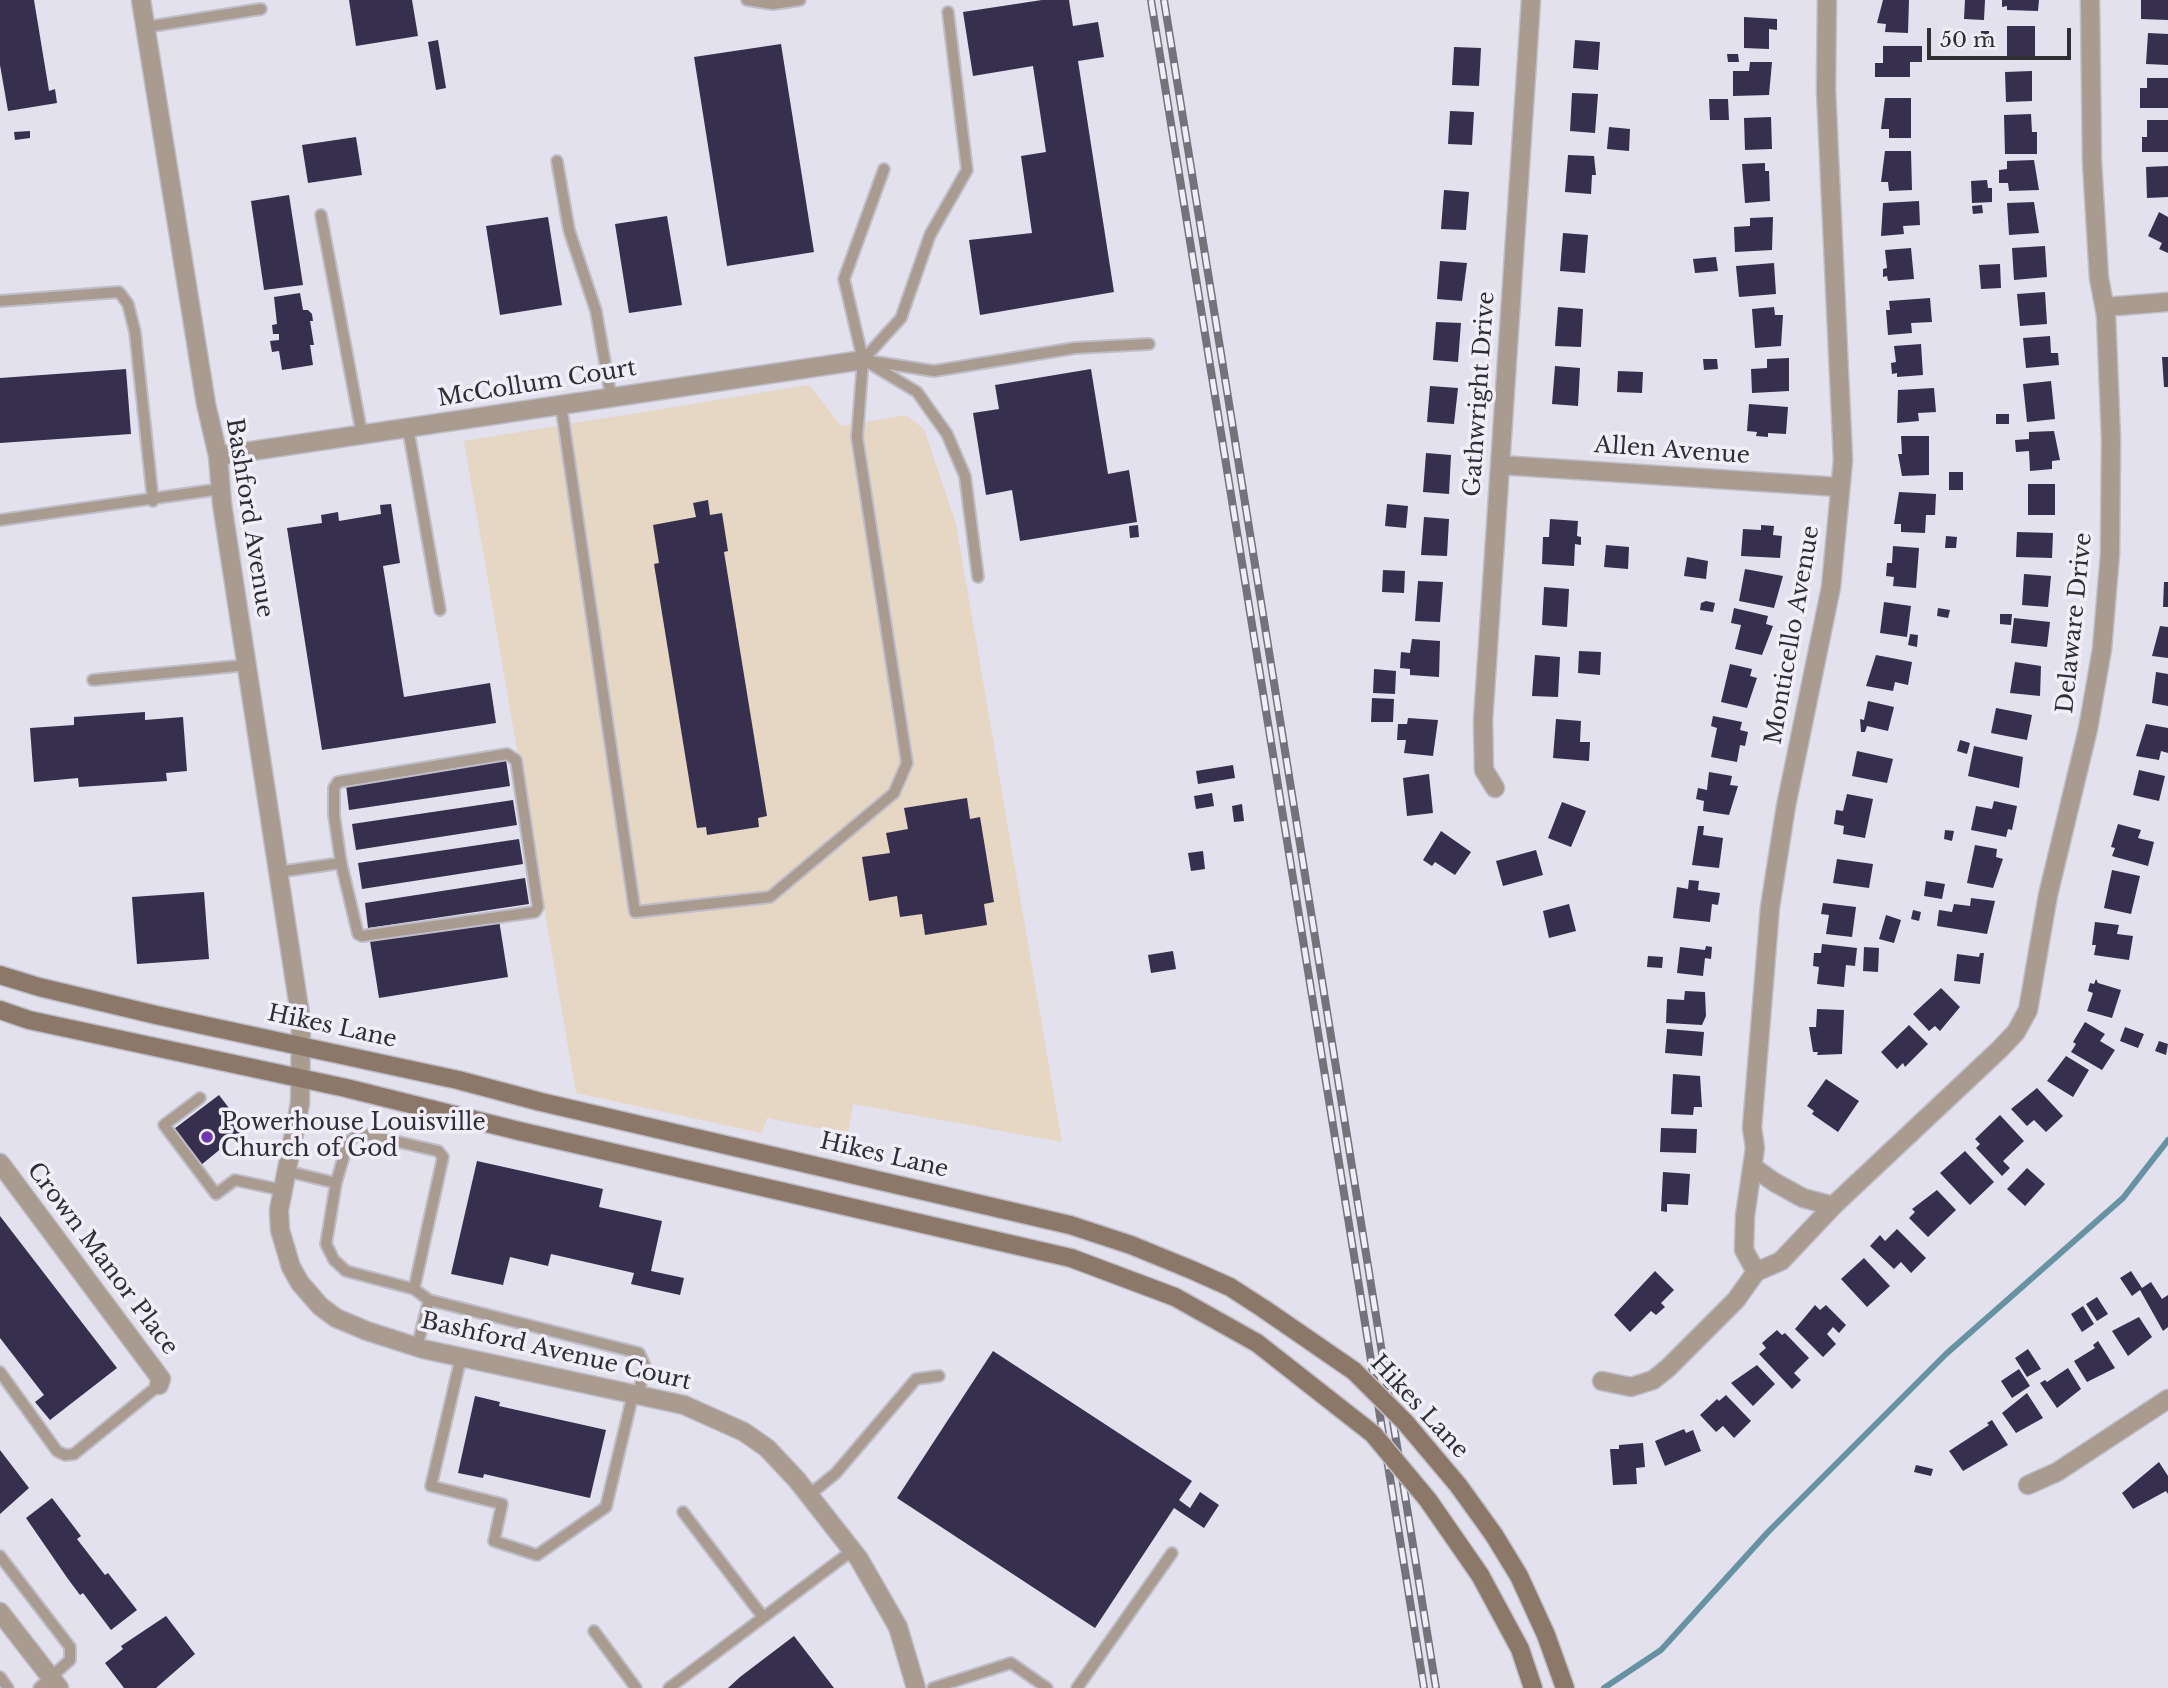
<!DOCTYPE html>
<html>
<head>
<meta charset="utf-8">
<style>
  body { margin:0 }
  #map { position:relative; width:2168px; height:1688px; overflow:hidden; background:#e2e1ed; font-family:"Libre Baskerville",serif }
  canvas { display:block }
  .scale { position:absolute; left:1927px; top:28px; width:144px; height:32px; box-sizing:border-box; border:4px solid #2f2e33; border-top:0; padding-left:9px; font-size:21px; line-height:24px; white-space:nowrap; color:#2f2e33; -webkit-text-stroke:5px #f0eefa; paint-order:stroke }
</style>
</head>
<body>
<div id="map">
<canvas width="2168" height="1688"></canvas>
<div class="scale">50 m</div>
</div>
<script>
const c = document.querySelector('canvas').getContext('2d');
c.lineJoin = 'round';
function fillPath(path, color) {
  c.fillStyle = color;
  c.fill(path, 'evenodd');
}
function poly(rows) {
  const path = new Path2D();
  for (const r of rows) {
    path.moveTo(r[0], r[1]);
    for (let i = 2; i < r.length; i += 2) path.lineTo(r[i], r[i + 1]);
  }
  return path;
}
function trace(path, color, width, dash) {
  c.strokeStyle = color;
  c.lineWidth = width;
  c.lineCap = dash ? 'butt' : 'round';
  c.setLineDash(dash || []);
  c.stroke(path);
}
function drawText(font, color, halo, rows, align = 'center') {
  c.font = font + ' "Libre Baskerville",serif';
  c.lineWidth = 7;
  c.setLineDash([]);
  c.textBaseline = 'middle';
  c.strokeStyle = halo;
  c.fillStyle = color;
  for (const [text, x, y, turn = 0] of rows) {
    c.save();
    c.translate(x, y);
    c.rotate((+turn || 0) * Math.PI / 180);
    c.textAlign = isNaN(turn) ? turn : align;
    if (halo) c.strokeText(text, 0, 0);
    c.fillText(text, 0, 0);
    c.restore();
  }
}
fillPath(poly([
  [809,385,841,426,906,415,924,429,956,524,1062,1142,853,1104,848,1134,767,1118,762,1133,576,1093,464,441]
]), '#e6d6c4');
trace(poly([
  [1604,1688,1661,1650,1768,1532,1946,1354,2123,1198,2168,1140]
]), '#6792a1', 6);
fillPath(poly([
  [0,0,34,0,49,91,55,89,57,103,8,111,0,65],
  [349,0,412,0,418,36,356,46],
  [1042,0,1069,0,1073,26,1098,22,1104,57,1078,61,1114,292,980,315,969,240,1032,233,1021,156,1046,152,1033,66,973,76,963,12],
  [1883,0,1909,0,1908,33,1885,32,1886,24,1877,23],
  [1965,0,1985,0,1984,20,1964,19],
  [2002,0,2039,0,2038,11,2007,10,2007,6,2002,7],
  [2141,0,2168,0,2168,20,2141,19],
  [1744,17,1777,19,1777,30,1769,29,1769,49,1744,48],
  [2007,26,2035,26,2035,58,2007,58],
  [1981,31,1989,31,1989,44,1981,43],
  [2148,33,2168,34,2168,65,2146,64],
  [438,40,446,88,436,90,428,42],
  [1575,40,1600,42,1598,70,1573,68],
  [781,44,814,252,727,266,694,57],
  [1883,46,1922,46,1922,62,1910,62,1910,77,1875,77,1875,63,1883,63],
  [1454,47,1481,48,1479,86,1452,85],
  [1727,54,1738,54,1739,62,1728,62],
  [1750,62,1772,62,1769,95,1733,96,1733,71,1749,71],
  [2032,71,2032,101,2006,102,2005,72],
  [2147,78,2168,78,2168,108,2140,108,2140,88,2147,88],
  [1572,93,1598,94,1595,133,1570,131],
  [1885,98,1911,98,1911,138,1889,138,1889,129,1881,129],
  [1709,99,1728,99,1729,120,1710,120],
  [1450,111,1474,112,1472,145,1448,144],
  [2031,114,2032,132,2037,132,2037,154,2005,154,2004,115],
  [1771,117,1772,149,1745,150,1744,118],
  [2147,120,2168,120,2168,152,2142,152,2142,137,2147,137],
  [1609,127,1630,129,1629,151,1607,149],
  [30,131,30,138,15,140,14,132],
  [356,137,362,175,308,183,302,145],
  [1885,151,1911,151,1912,190,1889,191,1888,182,1881,182],
  [1568,155,1594,156,1596,175,1592,175,1591,194,1565,192],
  [2034,160,2039,190,2009,191,2008,183,1999,183,1999,170,2007,169,2007,161],
  [1765,163,1765,171,1769,171,1770,201,1745,203,1742,164],
  [2168,166,2168,197,2147,198,2146,167],
  [1987,180,1988,188,1992,188,1992,202,1972,203,1971,181],
  [1444,190,1469,192,1466,230,1441,229],
  [289,195,303,285,264,290,251,201],
  [1919,201,1920,225,1903,226,1904,234,1881,236,1883,203],
  [2034,202,2039,233,2009,235,2007,203],
  [1982,205,1983,213,1973,214,1972,206],
  [2159,212,2168,217,2168,253,2159,249,2162,243,2148,236],
  [667,216,682,305,629,313,615,224],
  [548,217,562,305,500,315,486,226],
  [1773,217,1772,250,1735,252,1734,227,1750,226,1750,218],
  [1563,233,1588,235,1585,273,1560,271],
  [2045,246,2047,277,2014,280,2012,248],
  [1911,248,1914,279,1888,281,1887,276,1883,277,1883,269,1887,268,1885,250],
  [1716,257,1718,271,1695,273,1693,259],
  [1440,261,1467,263,1462,301,1437,299],
  [1774,263,1776,294,1739,297,1736,266],
  [2000,264,2001,288,1981,289,1979,265],
  [2045,292,2047,324,2020,326,2017,294],
  [300,293,303,310,308,310,312,314,313,321,310,321,314,345,310,345,313,365,282,370,279,351,272,352,270,341,279,340,279,334,273,334,272,325,277,324,274,297],
  [1930,298,1932,322,1911,323,1912,333,1888,335,1886,310,1890,310,1889,301],
  [1558,307,1583,309,1581,347,1555,346],
  [1774,307,1775,315,1783,315,1781,346,1755,348,1752,309],
  [1436,322,1461,323,1458,362,1433,360],
  [2050,336,2051,353,2058,353,2059,365,2026,368,2023,338],
  [1921,344,1923,375,1897,377,1897,373,1892,374,1891,363,1896,362,1894,346],
  [2162,357,2168,357,2168,387,2164,387],
  [1789,358,1789,391,1752,393,1751,369,1767,368,1767,359],
  [1703,359,1717,359,1718,369,1704,370],
  [1555,366,1580,368,1578,406,1552,404],
  [126,369,131,434,0,443,0,378],
  [1091,369,1108,474,1129,470,1137,522,1020,541,1012,490,986,495,973,413,999,409,995,385],
  [1618,371,1643,372,1642,393,1617,392],
  [2051,381,2055,419,2027,422,2023,384],
  [1430,386,1458,388,1454,424,1427,422],
  [1934,388,1936,412,1918,413,1919,421,1897,423,1898,390],
  [1749,404,1788,407,1786,434,1768,433,1768,437,1756,436,1757,432,1747,431],
  [1996,414,2009,414,2009,424,1996,424],
  [2054,431,2060,460,2052,461,2052,469,2030,471,2029,451,2016,452,2015,440,2029,439,2029,432],
  [1901,436,1929,436,1929,475,1902,476,1898,454,1902,454],
  [1426,453,1451,455,1449,494,1423,492],
  [1949,472,1963,472,1963,490,1949,490],
  [2028,484,2055,484,2055,515,2028,515],
  [1899,492,1936,494,1935,515,1926,515,1925,533,1901,532,1901,524,1894,524],
  [708,500,710,515,722,513,728,551,724,552,767,816,758,818,759,827,707,835,706,827,697,828,654,564,659,563,653,525,696,517,693,503],
  [391,504,400,563,383,566,404,697,490,683,496,723,322,750,287,528,322,523,321,515,338,512,339,521,381,514,380,505],
  [1387,504,1408,506,1406,528,1385,526],
  [1424,517,1449,519,1447,556,1421,555],
  [1550,519,1578,521,1577,536,1581,537,1581,545,1575,544,1574,566,1542,564,1543,537,1549,537],
  [1138,525,1139,537,1130,538,1129,526],
  [1761,525,1774,526,1773,535,1782,536,1780,558,1741,556,1743,529,1761,530],
  [2017,532,2053,533,2052,558,2016,557],
  [1946,536,1957,537,1956,548,1945,548],
  [1606,545,1629,547,1628,569,1604,567],
  [1893,546,1919,548,1916,588,1893,586,1894,577,1886,576,1887,563,1892,563],
  [1687,557,1708,561,1706,579,1684,576],
  [1745,569,1783,576,1774,608,1739,601],
  [1383,570,1405,571,1404,593,1382,592],
  [2024,574,2051,576,2048,607,2022,605],
  [1418,581,1443,582,1440,622,1415,621],
  [2164,582,2168,582,2168,607,2163,607],
  [1544,587,1569,589,1567,627,1542,625],
  [1706,601,1715,603,1713,612,1700,610,1701,603],
  [1884,602,1911,606,1907,637,1880,633],
  [1734,608,1768,616,1766,624,1773,626,1762,655,1735,649,1741,625,1731,623],
  [1938,608,1950,610,1948,618,1937,616],
  [2000,614,2012,614,2011,625,2000,624],
  [2014,618,2050,622,2047,647,2011,643],
  [2160,626,2168,627,2168,658,2152,656],
  [1910,634,1918,635,1917,647,1908,645],
  [1412,639,1440,641,1439,677,1410,675,1410,669,1400,668,1401,652,1410,653],
  [1579,651,1601,652,1600,675,1578,673],
  [1535,655,1560,657,1558,697,1532,696],
  [1876,655,1912,662,1908,685,1895,682,1893,691,1866,686],
  [2015,662,2041,666,2040,696,2010,693],
  [1730,664,1752,669,1750,676,1757,678,1747,708,1721,702],
  [1374,669,1396,671,1395,694,1373,693],
  [2156,672,2168,674,2168,706,2152,703],
  [1372,698,1394,699,1393,722,1371,722],
  [1868,701,1894,707,1888,731,1867,726,1865,732,1861,732,1860,719,1864,720],
  [1996,708,2032,715,2027,740,1991,733],
  [145,712,145,720,183,717,187,771,166,773,167,781,79,787,78,778,34,782,30,728,74,725,74,717],
  [1713,716,1742,722,1740,730,1748,732,1745,746,1740,745,1737,762,1711,757,1717,728,1711,726],
  [1408,718,1438,720,1433,756,1404,753,1406,740,1397,740,1398,724,1407,724],
  [1556,719,1581,721,1580,742,1590,742,1589,761,1553,758],
  [2146,724,2168,728,2168,753,2161,751,2159,760,2136,756],
  [1960,740,1970,743,1967,754,1957,751],
  [1974,746,2023,757,2019,788,1968,776],
  [1857,751,1893,759,1887,783,1852,776],
  [506,760,510,786,349,810,346,785],
  [1233,765,1235,778,1198,784,1196,771],
  [2139,770,2165,776,2159,801,2133,795],
  [1709,772,1732,776,1730,785,1738,786,1729,815,1703,811,1704,801,1696,799,1698,788,1707,790],
  [1429,774,1433,813,1407,816,1403,778],
  [1212,793,1214,806,1196,809,1194,796],
  [1847,794,1873,799,1865,838,1843,834,1844,826,1834,824,1836,810,1843,811],
  [967,798,970,819,980,817,994,902,984,904,987,925,925,935,922,914,900,917,897,896,869,901,862,857,890,853,886,833,908,829,904,808],
  [513,800,517,825,356,850,352,824],
  [1994,801,2017,806,2012,830,2008,829,2006,837,1971,830,1976,806,1992,809],
  [1562,802,1586,811,1571,847,1548,838],
  [1242,804,1244,821,1234,822,1232,806],
  [2118,824,2141,830,2138,838,2154,842,2148,866,2112,856,2115,848,2111,847],
  [1698,826,1704,826,1703,835,1723,838,1719,868,1692,865],
  [1945,830,1954,831,1952,841,1944,839],
  [1441,831,1471,852,1455,875,1435,862,1432,866,1423,860],
  [519,839,523,864,362,889,358,863],
  [1975,845,1997,849,1996,857,2003,859,1993,888,1967,883],
  [1536,850,1543,875,1503,886,1496,861],
  [1203,851,1205,869,1191,871,1188,853],
  [1837,859,1873,864,1869,888,1833,883],
  [2112,870,2140,876,2131,914,2104,908],
  [525,878,529,904,368,928,365,903],
  [1689,880,1699,881,1698,890,1720,893,1718,905,1712,904,1710,922,1673,918,1677,887,1688,889],
  [1926,881,1945,884,1942,899,1924,896],
  [204,892,209,959,137,964,132,897],
  [1971,898,1995,901,1987,934,1937,926,1939,910,1952,912,1954,904,1970,906],
  [1823,903,1856,907,1852,937,1826,934,1829,915,1821,914],
  [1569,904,1576,931,1549,938,1543,911],
  [1913,910,1921,912,1919,921,1911,919],
  [1886,915,1901,920,1894,943,1879,939],
  [499,920,508,977,379,998,370,941],
  [2095,922,2119,925,2117,934,2133,936,2129,960,2094,955,2096,945,2092,945],
  [1822,944,1857,948,1855,966,1846,965,1844,987,1817,984,1819,967,1813,966,1814,953,1821,953],
  [1706,946,1712,947,1711,959,1705,958,1703,976,1677,973,1680,947,1705,950],
  [1864,947,1879,948,1878,972,1863,971],
  [1173,951,1176,969,1151,973,1148,955],
  [1980,953,1984,953,1980,984,1954,981,1957,954,1979,957],
  [1648,956,1663,957,1662,968,1647,967],
  [2096,979,2098,983,2121,990,2112,1018,2087,1011,2093,993,2088,991,2090,983,2094,984],
  [1941,988,1960,1007,1940,1031,1935,1026,1929,1031,1913,1014],
  [1685,991,1705,992,1706,1016,1702,1025,1666,1023,1667,999,1684,1000],
  [1817,1009,1844,1010,1842,1054,1817,1055,1818,1052,1813,1052,1809,1027,1816,1027],
  [2085,1022,2105,1034,2100,1041,2115,1050,2102,1070,2071,1052,2076,1044,2073,1042],
  [1909,1025,1928,1044,1905,1067,1903,1063,1897,1069,1881,1052],
  [2125,1027,2144,1034,2138,1048,2120,1041],
  [1667,1029,1704,1032,1702,1056,1665,1053],
  [2159,1041,2168,1044,2166,1055,2155,1051],
  [2066,1056,2089,1070,2073,1097,2047,1081],
  [1673,1074,1700,1076,1702,1107,1694,1107,1693,1115,1671,1114],
  [1826,1079,1859,1101,1838,1132,1812,1114,1814,1111,1807,1106],
  [2037,1088,2063,1116,2046,1132,2034,1120,2027,1126,2011,1109],
  [219,1095,245,1129,201,1165,174,1129],
  [2000,1115,2024,1141,2003,1161,2010,1168,2002,1176,1976,1148,1980,1144,1975,1139],
  [1661,1128,1697,1129,1696,1153,1660,1152],
  [1965,1151,1994,1182,1970,1205,1940,1173],
  [477,1161,603,1189,599,1207,662,1221,651,1271,684,1278,680,1295,631,1284,634,1273,551,1254,548,1266,510,1257,503,1285,451,1274],
  [2027,1168,2045,1184,2025,1206,2007,1189],
  [1663,1172,1690,1174,1688,1205,1667,1204,1667,1212,1661,1211],
  [1937,1190,1956,1210,1928,1237,1909,1218,1915,1212,1912,1209],
  [0,1216,117,1368,50,1420,35,1402,44,1395,0,1338],
  [1897,1229,1926,1258,1911,1273,1901,1262,1894,1269,1870,1246,1880,1235,1885,1241],
  [1864,1258,1890,1286,1867,1307,1841,1279],
  [1655,1271,1674,1290,1661,1303,1665,1307,1656,1315,1651,1311,1630,1332,1614,1315],
  [2131,1271,2142,1288,2151,1282,2162,1299,2168,1295,2168,1327,2163,1331,2140,1290,2132,1296,2120,1278],
  [2097,1297,2108,1314,2097,1321,2086,1304],
  [1815,1305,1820,1310,1826,1305,1846,1325,1839,1333,1833,1327,1827,1334,1836,1344,1823,1357,1795,1329],
  [2083,1306,2094,1324,2082,1332,2071,1314],
  [2139,1317,2152,1337,2128,1356,2112,1331],
  [1777,1330,1782,1335,1785,1333,1809,1358,1794,1373,1801,1380,1792,1389,1759,1354,1766,1348,1762,1343],
  [2098,1341,2115,1368,2087,1382,2074,1361,2095,1348,2093,1345],
  [2028,1349,2041,1369,2027,1377,2015,1358],
  [993,1351,1192,1481,1179,1500,1190,1508,1200,1492,1219,1505,1204,1528,1174,1508,1095,1628,897,1498],
  [1757,1365,1775,1384,1753,1406,1731,1383],
  [2068,1368,2081,1389,2057,1408,2040,1383,2045,1380,2047,1382],
  [2019,1369,2030,1386,2012,1398,2001,1381],
  [2027,1393,2043,1418,2016,1433,2002,1413],
  [1726,1395,1751,1421,1734,1438,1723,1426,1716,1432,1700,1415,1717,1399,1719,1401],
  [475,1396,500,1402,499,1406,606,1430,590,1498,484,1474,483,1478,458,1473],
  [1992,1420,2008,1445,1963,1471,1949,1451,1989,1425,1987,1423],
  [1684,1429,1686,1433,1693,1430,1701,1451,1665,1466,1655,1441],
  [1643,1443,1645,1467,1636,1468,1637,1484,1613,1485,1610,1449,1619,1449,1619,1445],
  [0,1450,29,1488,0,1514],
  [2159,1462,2168,1476,2168,1494,2166,1491,2133,1509,2122,1493],
  [1916,1465,1933,1469,1931,1476,1914,1472],
  [52,1498,81,1536,77,1539,94,1561,105,1575,108,1573,137,1610,111,1630,83,1593,80,1595,68,1579,26,1518],
  [166,1616,195,1654,156,1688,124,1688,105,1663,123,1649,121,1646],
  [794,1636,834,1688,728,1688,740,1677]
]), '#36304e');
const lane = poly([
  [747,0,773,4,800,0],
  [146,27,261,9],
  [557,161,569,230,596,311,611,397],
  [321,215,362,435],
  [0,301,119,292,128,304,135,332,153,501],
  [863,360,901,318,930,235,967,170,948,12],
  [863,360,934,371,1075,348,1149,344],
  [869,363,917,392,947,434,965,476,978,577],
  [561,405,635,912,770,897,894,793,907,763,857,437,863,360,844,279,884,169],
  [408,428,440,610],
  [0,520,220,489],
  [93,680,247,665],
  [278,872,341,863,358,934,362,936,535,912,538,907,516,760,507,754,338,782,334,788,334,815,341,863],
  [200,1098,164,1125,216,1194,235,1180,282,1190],
  [286,1171,336,1183,326,1244,334,1260,346,1271,414,1289,429,1300],
  [336,1183,348,1142,360,1133,438,1151,443,1157,414,1289],
  [417,1347,429,1300,639,1353,645,1366,638,1395],
  [461,1357,431,1486,502,1504,494,1541,537,1555,606,1507,633,1394],
  [0,1372,57,1451,65,1455,74,1454,159,1385],
  [809,1495,836,1473,916,1379,939,1376],
  [683,1512,763,1617],
  [0,1556,70,1647,70,1660,39,1688],
  [594,1631,636,1688],
  [0,1677,8,1688],
  [669,1688,853,1550],
  [933,1688,1011,1663,1047,1688],
  [1077,1688,1172,1553]
]);
const street = poly([
  [141,0,206,404,218,456,222,504,301,1021,300,1103,279,1210,280,1230,291,1267,300,1283,320,1306,336,1318,367,1331,423,1349,684,1405,744,1432,767,1448,797,1480,859,1559,898,1627,916,1688],
  [2105,307,2168,302],
  [218,456,863,360],
  [1500,465,1840,487],
  [1495,788,1484,770,1483,721,1531,0],
  [0,1163,161,1379,159,1385],
  [1753,1167,1774,1182,1803,1198,1833,1206],
  [1756,1272,1744,1250,1745,1216,1755,1148,1752,1128,1770,907,1786,806,1831,587,1843,460,1826,90,1827,0],
  [1602,1381,1631,1387,1653,1380,1668,1368,1736,1300,1756,1272,1781,1261,1835,1204,2000,1049,2016,1032,2028,1010,2048,895,2088,729,2102,649,2110,554,2111,439,2106,315,2099,278,2092,162,2090,0],
  [2028,1485,2057,1472,2168,1399],
  [0,1612,59,1688]
]);
const secondary = poly([
  [0,975,39,987,156,1015,458,1080,541,1102,1070,1225,1131,1245,1192,1270,1230,1287,1264,1309],
  [0,1010,29,1020,346,1088,519,1131,1071,1258,1175,1297,1257,1343],
  [1494,1535,1519,1576,1546,1635,1565,1688],
  [1480,1575,1520,1649,1533,1688]
]);
trace(lane, '#bebdc8', 14);
trace(street, '#bebdc8', 21);
trace(secondary, '#bebdc8', 21);
trace(lane, '#a99b90', 10);
trace(street, '#a99b90', 18);
trace(secondary, '#8c7868', 18);
const rail = poly([
  [1151,0,1424,1688],
  [1164,0,1436,1688]
]);
trace(rail, '#74737b', 8);
trace(rail, '#f0eefa', 5, [16]);
const secondaryBridge = poly([
  [1264,1309,1354,1371,1404,1421,1458,1485,1494,1535],
  [1257,1343,1373,1434,1428,1500,1480,1575]
]);
trace(secondaryBridge, '#bebdc8', 21, []);
trace(secondaryBridge, '#8c7868', 18);
for (const [x, y, r, color] of [
  [207,1137,7,"#7038af"]
]) {
  const dot = new Path2D();
  dot.arc(x, y, r, 0, 2 * Math.PI);
  c.fillStyle = color;
  c.fill(dot);
  trace(dot, '#f0eefa', 2.5);
}
drawText('23px', '#2f2e33', '#f0eefa', [
  ["McCollum Court",537,384,-9],
  ["Gathwright Drive",1480,394,-86],
  ["Allen Avenue",1672,451,4],
  ["Bashford Avenue",249,518,81],
  ["Delaware Drive",2075,623,-84],
  ["Monticello Avenue",1793,635,-80],
  ["Hikes Lane",332,1027,12],
  ["Hikes Lane",884,1156,13],
  ["Crown Manor Place",102,1259,53],
  ["Bashford Avenue Court",556,1352,13],
  ["Hikes Lane",1419,1407,47]
]);
drawText('23px', '#2f2e33', '#f0eefa', [
  ["Powerhouse Louisville",221,1124],
  ["Church of God",221,1150]
], 'left');
</script>
</body>
</html>
